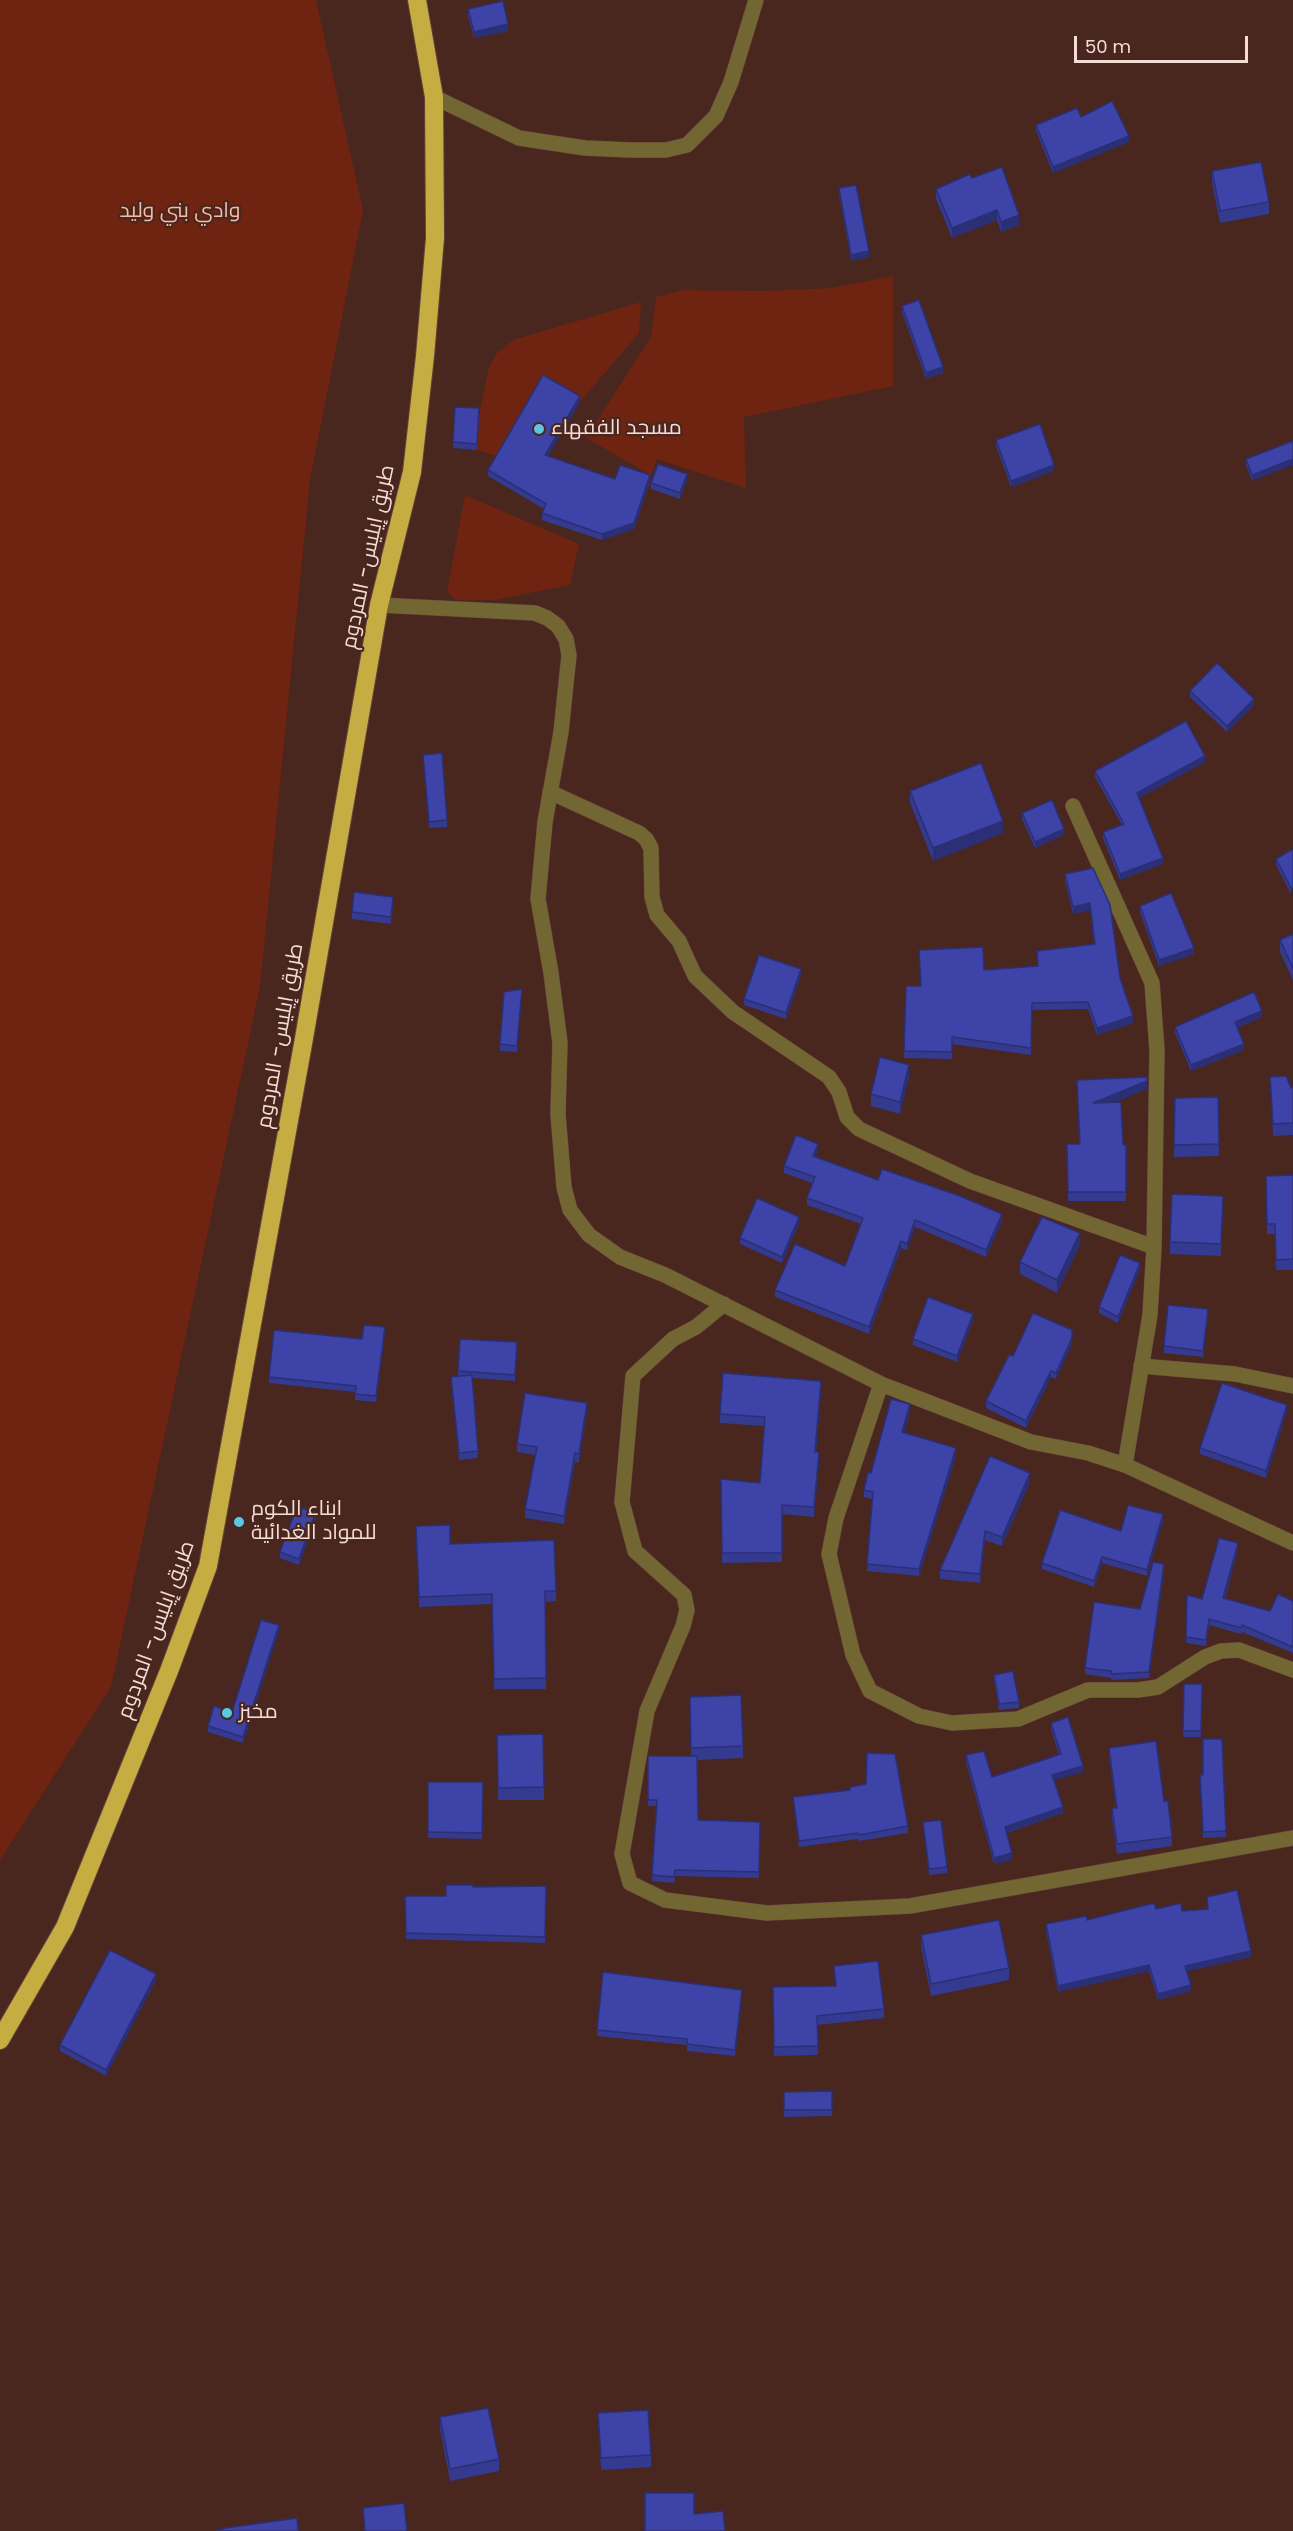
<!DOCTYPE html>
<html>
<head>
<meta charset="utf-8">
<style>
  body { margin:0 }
  #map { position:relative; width:1293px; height:2531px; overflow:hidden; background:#49261e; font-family:Poppins,sans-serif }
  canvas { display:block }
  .scale { position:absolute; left:1074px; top:36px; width:174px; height:27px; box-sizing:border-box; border:3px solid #f5ddd7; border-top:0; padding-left:8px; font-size:18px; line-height:21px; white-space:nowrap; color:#f5ddd7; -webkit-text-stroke:4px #49261e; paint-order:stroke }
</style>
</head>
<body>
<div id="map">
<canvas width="1293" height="2531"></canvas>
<div class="scale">50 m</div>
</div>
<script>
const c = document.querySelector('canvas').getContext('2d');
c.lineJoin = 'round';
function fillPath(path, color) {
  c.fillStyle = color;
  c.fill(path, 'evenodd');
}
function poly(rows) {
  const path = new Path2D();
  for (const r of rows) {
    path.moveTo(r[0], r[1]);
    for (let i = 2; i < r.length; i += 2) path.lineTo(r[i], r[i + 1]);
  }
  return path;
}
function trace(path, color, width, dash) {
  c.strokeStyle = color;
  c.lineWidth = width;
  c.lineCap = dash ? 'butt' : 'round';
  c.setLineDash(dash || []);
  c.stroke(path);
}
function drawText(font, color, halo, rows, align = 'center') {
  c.font = font + ' Poppins,Cairo,sans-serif';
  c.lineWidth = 4.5;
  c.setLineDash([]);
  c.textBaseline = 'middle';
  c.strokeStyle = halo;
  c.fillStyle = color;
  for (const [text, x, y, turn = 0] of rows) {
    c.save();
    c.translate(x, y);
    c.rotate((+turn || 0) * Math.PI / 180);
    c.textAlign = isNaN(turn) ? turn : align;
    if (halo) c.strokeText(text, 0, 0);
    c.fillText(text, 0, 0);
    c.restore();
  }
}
fillPath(poly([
  [0,0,316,0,363,210,310,480,260,987,111,1687,0,1860],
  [893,276,893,386,744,417,746,488,657,459,651,475,586,438,651,337,656,297,683,290,765,291,831,288],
  [641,302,639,333,580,402,499,457,477,450,479,414,489,367,496,354,513,340],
  [465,495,579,544,570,585,495,600,455,600,447,591]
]), '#6e2410');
const street = poly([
  [434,97,519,138,585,148,630,150,666,150,687,145,716,116,731,82,756,0],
  [379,605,535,613,547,618,558,626,566,639,569,655,561,732,545,822,538,899,551,973,560,1043,558,1114,564,1187,570,1210,589,1235,620,1257,665,1275,881,1384,1031,1442,1088,1453,1125,1465,1293,1543],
  [550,792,639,833,646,839,651,848,652,897,657,915,679,941,695,976,733,1012,829,1077,839,1092,847,1117,859,1129,970,1181,1154,1247],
  [1073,806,1152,983,1157,1050,1154,1247,1150,1315,1125,1465],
  [724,1304,696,1327,673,1339,633,1376,622,1502,635,1551,684,1595,687,1610,683,1626,647,1711,622,1854,630,1883,665,1900,767,1913,910,1906,1293,1838],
  [1141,1366,1235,1374,1293,1386],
  [881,1384,836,1518,829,1554,853,1655,870,1691,919,1716,952,1723,1018,1719,1088,1690,1138,1690,1158,1687,1205,1657,1221,1651,1239,1650,1293,1670]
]);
const highway = poly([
  [0,2040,65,1927,169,1671,208,1566,303,1044,379,605,412,472,425,356,435,238,434,97,417,0]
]);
trace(street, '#65433c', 16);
trace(highway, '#65433c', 20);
trace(street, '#726633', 15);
trace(highway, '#c6ad42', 18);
fillPath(poly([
  [468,9,508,31,474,38,468,16],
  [1081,117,1129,142,1053,173,1036,131,1036,125],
  [1212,171,1269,202,1269,214,1220,223,1212,183],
  [972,178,1019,225,1001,232,997,220,952,238,936,199,936,189],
  [839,188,869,257,851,261,839,194],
  [902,306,943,373,926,379,902,312],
  [580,402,548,456,615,479,650,481,634,529,602,540,542,520,542,513,544,509,488,476,488,470],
  [479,414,477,450,453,448,453,442],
  [996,440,1054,471,1011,487,996,446],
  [1293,441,1252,481,1246,465,1246,459],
  [687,480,680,499,651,489,651,483],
  [1190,691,1254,705,1227,732,1190,697],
  [423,755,447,820,447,827,429,828],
  [1205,762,1139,798,1163,864,1120,880,1103,838,1103,832,1122,825,1095,777,1095,771],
  [910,791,1003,833,933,861,910,803],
  [1022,813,1064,835,1035,848,1022,819],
  [1293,849,1291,894,1276,865,1276,859],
  [1093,868,1120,978,1133,1023,1097,1035,1088,1009,1032,1010,1031,1055,952,1044,952,1059,904,1058,906,986,920,986,984,970,1037,966,1037,951,1094,944,1090,910,1073,914,1065,881,1065,874],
  [393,903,391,924,352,919,352,912],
  [1140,906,1194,954,1159,966,1140,912],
  [1293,934,1293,980,1280,952,1280,940],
  [801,975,786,1019,744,1005,744,999],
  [522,995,517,1052,500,1051,500,1044],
  [1262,1017,1237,1028,1244,1050,1191,1071,1175,1033,1175,1027],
  [909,1077,900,1114,871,1106,871,1094],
  [1147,1077,1147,1089,1115,1102,1123,1145,1126,1145,1126,1201,1068,1201,1067,1144,1079,1144,1077,1080],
  [1270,1077,1291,1088,1293,1088,1293,1135,1273,1136],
  [1218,1097,1219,1156,1174,1157,1175,1098],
  [818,1151,815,1157,878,1180,1002,1221,986,1257,915,1227,907,1250,901,1248,869,1334,775,1297,775,1290,845,1266,861,1224,807,1205,807,1198,812,1183,784,1173,784,1166],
  [1293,1175,1293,1270,1276,1270,1275,1234,1267,1234,1266,1176],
  [1223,1208,1221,1256,1170,1254,1170,1242],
  [799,1223,782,1263,740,1244,740,1238],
  [1080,1245,1057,1293,1020,1274,1020,1262],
  [1140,1269,1118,1323,1099,1313,1099,1307],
  [1208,1315,1203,1357,1164,1353,1164,1346],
  [973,1320,957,1362,913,1345,913,1339],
  [385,1333,376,1402,355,1400,355,1392,269,1383,269,1377,362,1339],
  [460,1339,517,1342,515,1381,473,1378,478,1458,459,1460,451,1377,458,1376],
  [1072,1344,1056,1379,1051,1377,1026,1428,986,1408,986,1401,1013,1356],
  [821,1390,816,1452,819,1462,814,1517,782,1514,782,1562,722,1563,721,1479,760,1483,765,1426,720,1423,720,1414],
  [587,1411,579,1462,575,1462,564,1524,525,1518,525,1509,535,1455,517,1452,517,1444],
  [910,1411,904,1433,956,1456,919,1576,867,1571,872,1499,864,1497,864,1490,871,1473],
  [1287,1411,1266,1478,1200,1454,1200,1448],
  [1030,1482,1002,1546,985,1540,980,1583,940,1579,940,1570],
  [316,1518,299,1565,280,1558,280,1552],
  [1163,1521,1147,1576,1102,1563,1094,1587,1042,1569,1042,1563,1121,1531],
  [416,1536,450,1544,556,1591,556,1601,545,1602,546,1689,494,1689,492,1604,419,1607],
  [1238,1549,1225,1599,1270,1611,1293,1601,1293,1653,1242,1632,1241,1634,1209,1625,1206,1646,1186,1643,1187,1595,1202,1599],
  [1164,1571,1149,1678,1112,1680,1111,1678,1085,1674,1085,1668,1140,1609],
  [279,1631,243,1743,208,1732,208,1726,232,1712],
  [994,1675,1019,1702,1019,1708,999,1710,994,1681],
  [1184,1684,1202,1684,1201,1737,1183,1737],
  [690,1709,743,1746,743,1758,697,1760,698,1820,760,1822,759,1878,675,1876,674,1883,652,1881,656,1806,648,1806,648,1756,691,1756],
  [1051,1723,1083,1772,1054,1780,1063,1813,1007,1833,1012,1860,994,1864,966,1762,966,1755,992,1777,1059,1755,1051,1729],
  [543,1734,544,1800,498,1800,497,1735],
  [1222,1739,1226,1837,1203,1838,1200,1782],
  [1109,1748,1164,1801,1172,1837,1172,1846,1117,1854,1112,1818,1112,1808,1116,1808,1109,1757],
  [428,1782,483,1782,482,1839,428,1838],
  [850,1787,908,1826,908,1833,859,1841,858,1839,799,1847,793,1797,850,1790],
  [923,1822,947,1867,947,1873,929,1875],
  [546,1886,545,1943,406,1939,405,1896,446,1896,473,1887],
  [1156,1909,1182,1911,1251,1957,1187,1971,1191,1991,1158,2000,1149,1971,1058,1992,1046,1931,1046,1924,1087,1920],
  [921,1935,1009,1968,1009,1980,931,1996,921,1947],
  [834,1966,884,2009,884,2018,817,2025,818,2055,774,2056,773,1987,835,1986],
  [156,1980,106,2076,60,2051,60,2045],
  [742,1996,735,2056,687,2051,687,2045,597,2036,597,2030],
  [832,2091,832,2116,784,2117,784,2092],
  [598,2413,651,2455,651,2467,601,2470],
  [440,2417,499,2459,499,2471,450,2481,440,2429]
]), '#343a90');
fillPath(poly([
  [508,24,508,31,474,38,474,32],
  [1129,136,1129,142,1053,173,1053,167],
  [997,210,997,220,952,238,952,228],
  [1019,215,1019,225,1001,232,1001,222],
  [869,251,869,257,851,261,851,255],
  [943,367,943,373,926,379,926,373],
  [580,396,580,402,545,461,545,455],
  [1293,459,1293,465,1252,481,1252,475],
  [1054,465,1054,471,1011,487,1011,481],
  [687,474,687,480,680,499,680,493],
  [650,475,650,481,634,529,602,540,602,534],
  [1254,699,1254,705,1227,732,1227,726],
  [1205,756,1205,762,1137,799,1137,793],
  [1003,821,1003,833,933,861,933,848],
  [1064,829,1064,835,1035,848,1035,842],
  [1163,858,1163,864,1120,880,1120,874],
  [1090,903,1090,910,1073,914,1073,907],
  [1194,948,1194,954,1159,966,1159,960],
  [801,969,801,975,786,1019,786,1013],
  [1262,1011,1262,1017,1235,1029,1235,1022],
  [1133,1016,1133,1023,1097,1035,1097,1028],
  [1244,1044,1244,1050,1191,1071,1191,1065],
  [909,1065,909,1077,900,1114,900,1102],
  [1147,1081,1147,1089,1093,1111,1093,1103],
  [818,1144,818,1151,813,1163,813,1156],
  [1002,1214,1002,1221,986,1257,986,1250],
  [799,1217,799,1223,782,1263,782,1257],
  [915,1220,915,1227,907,1250,907,1244],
  [1080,1233,1080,1245,1057,1293,1057,1280],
  [901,1241,901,1248,869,1334,869,1327],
  [1140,1263,1140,1269,1118,1323,1118,1317],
  [973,1314,973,1320,957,1362,957,1356],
  [385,1327,385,1333,376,1402,376,1396],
  [1072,1338,1072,1344,1056,1379,1056,1373],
  [1051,1371,1051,1377,1026,1428,1026,1421],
  [821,1381,821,1390,815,1461,815,1452],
  [587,1403,587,1411,579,1462,579,1454],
  [910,1404,910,1411,902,1440,902,1432],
  [1287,1405,1287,1411,1266,1478,1266,1471],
  [956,1448,956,1456,919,1576,919,1569],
  [819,1452,819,1462,814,1517,814,1507],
  [575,1453,575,1462,564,1524,564,1516],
  [1030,1473,1030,1482,1002,1546,1002,1537],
  [316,1512,316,1518,299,1565,299,1559],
  [1163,1514,1163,1521,1147,1576,1147,1570],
  [985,1531,985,1540,980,1583,980,1574],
  [1238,1543,1238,1549,1223,1604,1223,1598],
  [1102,1557,1102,1563,1094,1587,1094,1581],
  [1164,1564,1164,1571,1149,1678,1149,1672],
  [279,1625,279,1631,243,1743,243,1737],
  [1083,1766,1083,1772,1052,1781,1052,1775],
  [1063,1807,1063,1813,1005,1833,1005,1827],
  [1012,1853,1012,1860,994,1864,994,1858],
  [1251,1951,1251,1957,1185,1972,1185,1966],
  [1149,1965,1149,1971,1058,1992,1058,1986],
  [156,1974,156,1980,106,2076,106,2070],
  [1191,1985,1191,1991,1158,2000,1158,1994],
  [742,1990,742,1996,735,2056,735,2050]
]), '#2b2f75');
const building = poly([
  [503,1,508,24,474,32,468,9,503,1],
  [1112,101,1129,136,1053,167,1036,125,1077,108,1081,117,1112,101],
  [1261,162,1269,202,1220,211,1212,171,1261,162],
  [1002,167,1019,215,1001,222,997,210,952,228,936,189,970,174,972,178,1002,167],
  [856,185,869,251,851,255,839,188,856,185],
  [919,300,943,367,926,373,902,306,919,300],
  [543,375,580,396,545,455,615,479,620,465,650,475,634,523,602,534,542,513,546,504,488,470,543,375],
  [455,407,479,408,477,444,453,442,455,407],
  [1040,424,1054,465,1011,481,996,440,1040,424],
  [1293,441,1293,459,1252,475,1246,459,1293,441],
  [658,464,687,474,680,493,651,483,658,464],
  [1217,663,1254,699,1227,726,1190,691,1217,663],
  [1186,721,1205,756,1137,793,1163,858,1120,874,1103,832,1124,824,1095,771,1186,721],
  [442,753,447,820,429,822,423,755,442,753],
  [981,763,1003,821,933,848,910,791,981,763],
  [1052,800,1064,829,1035,842,1022,813,1052,800],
  [1293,849,1293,887,1291,888,1276,859,1293,849],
  [1093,868,1110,905,1120,978,1133,1016,1097,1028,1088,1002,1032,1003,1031,1048,952,1037,952,1052,904,1051,906,986,921,986,919,950,983,947,984,970,1038,966,1037,951,1095,944,1090,903,1073,907,1065,874,1093,868],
  [354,892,393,897,391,917,352,912,354,892],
  [1171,893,1194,948,1159,960,1140,906,1171,893],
  [1293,934,1293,968,1280,940,1293,934],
  [759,955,801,969,786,1013,744,999,759,955],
  [522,989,517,1046,500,1044,504,992,522,989],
  [1254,992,1262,1011,1235,1022,1244,1044,1191,1065,1175,1027,1254,992],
  [880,1057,909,1065,900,1102,871,1094,880,1057],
  [1286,1076,1291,1088,1293,1088,1293,1123,1273,1124,1270,1077,1286,1076],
  [1147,1077,1147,1081,1093,1103,1121,1102,1123,1145,1126,1145,1126,1192,1068,1192,1067,1144,1080,1144,1077,1080,1147,1077],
  [1218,1097,1219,1144,1174,1145,1175,1098,1218,1097],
  [796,1135,818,1144,813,1156,878,1180,882,1169,960,1196,1002,1214,986,1250,915,1220,907,1244,901,1241,869,1327,775,1290,795,1244,845,1266,863,1218,807,1198,815,1177,784,1166,796,1135],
  [1293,1175,1293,1259,1276,1260,1275,1224,1267,1224,1266,1176,1293,1175],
  [1172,1194,1223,1196,1221,1244,1170,1242,1172,1194],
  [757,1198,799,1217,782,1257,740,1238,757,1198],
  [1042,1217,1080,1233,1057,1280,1020,1262,1042,1217],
  [1120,1255,1140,1263,1118,1317,1099,1307,1120,1255],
  [928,1297,973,1314,957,1356,913,1339,928,1297],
  [1168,1305,1208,1309,1203,1351,1164,1346,1168,1305],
  [1033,1313,1072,1330,1072,1338,1056,1373,1051,1371,1026,1421,986,1401,1009,1355,1013,1356,1033,1313],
  [364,1325,385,1327,376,1396,355,1394,356,1386,269,1377,274,1330,362,1339,364,1325],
  [460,1339,517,1342,515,1375,458,1371,460,1339],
  [723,1373,821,1381,815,1452,819,1452,814,1507,782,1505,782,1553,722,1553,721,1479,760,1483,765,1417,720,1414,723,1373],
  [472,1375,478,1451,459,1453,451,1377,472,1375],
  [1222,1383,1287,1405,1266,1471,1200,1448,1222,1383],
  [525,1393,587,1403,579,1454,575,1453,564,1516,525,1509,537,1447,517,1444,525,1393],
  [891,1399,910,1404,902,1432,956,1448,919,1569,867,1564,873,1492,864,1490,868,1472,871,1473,891,1399],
  [990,1456,1030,1473,1002,1537,985,1531,980,1574,940,1570,990,1456],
  [1128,1505,1163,1514,1147,1570,1102,1557,1094,1581,1042,1563,1060,1510,1121,1531,1128,1505],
  [297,1507,316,1512,299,1559,280,1552,297,1507],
  [450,1525,450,1544,554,1540,556,1591,545,1591,546,1678,494,1679,492,1594,419,1597,416,1526,450,1525],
  [1219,1538,1238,1543,1223,1598,1270,1611,1278,1594,1293,1601,1293,1647,1242,1625,1241,1628,1209,1619,1206,1640,1186,1637,1187,1595,1202,1599,1219,1538],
  [1153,1562,1164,1564,1149,1672,1112,1674,1111,1671,1085,1668,1094,1602,1140,1609,1153,1562],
  [261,1620,279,1625,243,1737,208,1726,214,1706,232,1712,261,1620],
  [1013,1671,1019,1702,999,1704,994,1675,1013,1671],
  [1184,1684,1202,1684,1201,1731,1183,1731,1184,1684],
  [741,1695,743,1746,691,1748,690,1697,741,1695],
  [1068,1717,1083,1766,1052,1775,1063,1807,1005,1827,1012,1853,994,1858,966,1755,984,1751,992,1777,1061,1754,1051,1723,1068,1717],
  [543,1734,544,1787,498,1788,497,1735,543,1734],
  [1203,1739,1222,1739,1226,1831,1203,1832,1200,1775,1203,1775,1203,1739],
  [1156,1741,1164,1801,1168,1801,1172,1837,1117,1844,1112,1808,1117,1808,1109,1748,1156,1741],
  [867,1753,895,1754,908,1826,859,1835,858,1833,799,1841,793,1797,850,1790,850,1787,866,1784,867,1753],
  [648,1756,697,1756,698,1820,760,1822,759,1872,675,1870,674,1877,652,1875,657,1800,648,1800,648,1756],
  [428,1782,483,1782,482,1833,428,1832,428,1782],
  [941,1820,947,1867,929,1869,923,1822,941,1820],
  [446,1885,473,1885,473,1887,546,1886,545,1937,406,1933,405,1896,446,1896,446,1885],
  [1237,1890,1251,1951,1185,1966,1191,1985,1158,1994,1149,1965,1058,1986,1046,1924,1086,1916,1087,1920,1154,1903,1156,1909,1181,1903,1182,1911,1208,1909,1207,1897,1237,1890],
  [999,1920,1009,1968,931,1984,921,1935,999,1920],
  [110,1950,156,1974,106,2070,60,2045,110,1950],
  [878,1961,884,2009,817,2016,818,2046,774,2047,773,1987,836,1986,834,1966,878,1961],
  [603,1972,742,1990,735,2050,687,2044,687,2039,597,2030,603,1972],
  [832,2091,832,2110,784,2110,784,2092,832,2091],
  [488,2408,499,2459,450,2469,440,2417,488,2408],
  [648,2410,651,2455,601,2458,598,2413,648,2410],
  [645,2493,694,2493,694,2514,723,2511,725,2531,645,2531,645,2493],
  [404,2503,407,2531,365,2531,363,2508,404,2503],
  [297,2518,298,2531,216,2531,226,2528,297,2518]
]);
fillPath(building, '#3d43a7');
trace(building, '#2b2f75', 1.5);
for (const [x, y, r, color] of [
  [539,429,6,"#58c9e3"],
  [239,1522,6,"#58c9e3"],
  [227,1713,6,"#58c9e3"]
]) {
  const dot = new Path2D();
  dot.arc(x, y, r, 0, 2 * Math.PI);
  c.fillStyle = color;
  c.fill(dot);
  trace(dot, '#49261e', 2);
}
drawText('21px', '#f7baa9', '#49261e', [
  ["وادي بني وليد",180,212]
]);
drawText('21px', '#f5ddd7', '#49261e', [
  ["مسجد الفقهاء",551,429],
  ["ابناء الكوم",251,1510],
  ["للمواد الغدائية",251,1534],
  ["مخبز",239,1713]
], 'left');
drawText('21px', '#f5ddd7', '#49261e', [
  ["طريق إيليس- المردوم",369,557,-78],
  ["طريق إيليس- المردوم",281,1036,-80],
  ["طريق إيليس- المردوم",157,1630,-70]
]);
</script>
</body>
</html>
